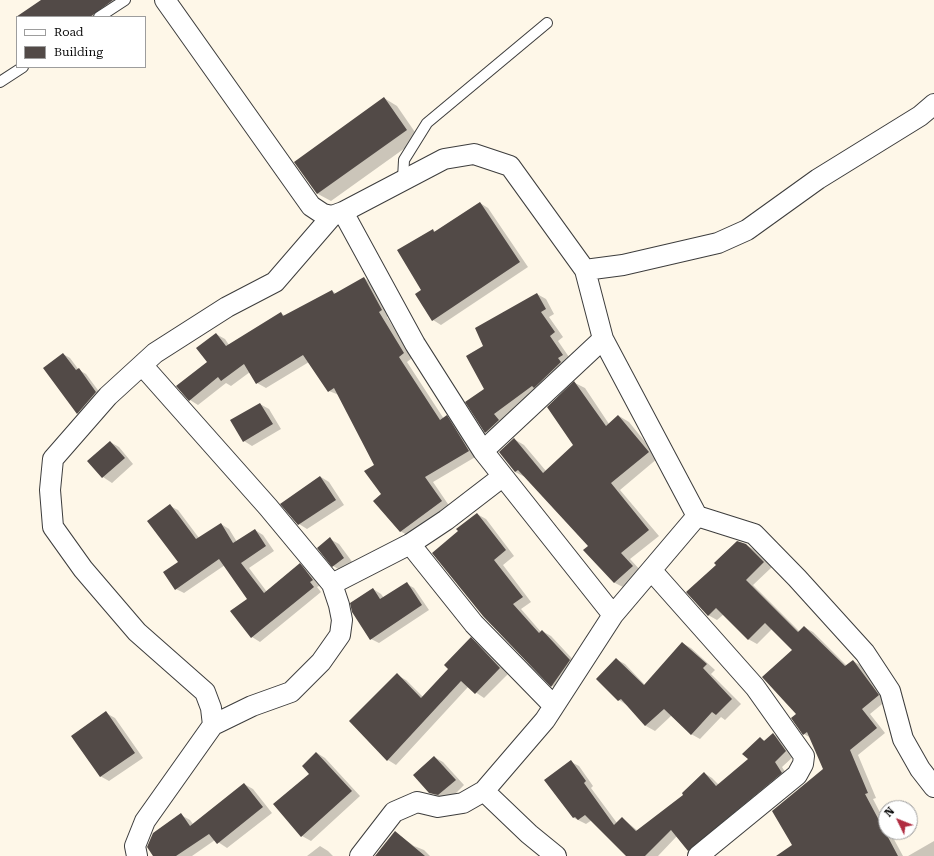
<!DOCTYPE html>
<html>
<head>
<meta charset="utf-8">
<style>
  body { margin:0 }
  #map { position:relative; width:934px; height:856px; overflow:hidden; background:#fef7e8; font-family:"Roboto Serif",serif }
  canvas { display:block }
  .legend { position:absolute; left:16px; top:16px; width:130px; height:52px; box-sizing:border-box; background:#fff; border:1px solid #9d9d9d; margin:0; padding:5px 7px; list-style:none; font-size:12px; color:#0a0a0a }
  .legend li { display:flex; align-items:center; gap:8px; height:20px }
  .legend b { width:20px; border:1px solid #9d9d9d }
  .north { position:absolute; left:878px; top:800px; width:40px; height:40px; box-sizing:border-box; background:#fff; border:1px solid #9d9d9d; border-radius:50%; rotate:313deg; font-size:11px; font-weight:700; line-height:16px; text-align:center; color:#0a0a0a }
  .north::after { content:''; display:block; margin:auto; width:14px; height:18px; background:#b02c40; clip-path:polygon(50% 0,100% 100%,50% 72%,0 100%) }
</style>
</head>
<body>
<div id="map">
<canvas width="934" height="856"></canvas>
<ul class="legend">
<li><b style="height:5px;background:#fff"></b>Road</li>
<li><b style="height:11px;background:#524a47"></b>Building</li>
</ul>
<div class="north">N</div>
</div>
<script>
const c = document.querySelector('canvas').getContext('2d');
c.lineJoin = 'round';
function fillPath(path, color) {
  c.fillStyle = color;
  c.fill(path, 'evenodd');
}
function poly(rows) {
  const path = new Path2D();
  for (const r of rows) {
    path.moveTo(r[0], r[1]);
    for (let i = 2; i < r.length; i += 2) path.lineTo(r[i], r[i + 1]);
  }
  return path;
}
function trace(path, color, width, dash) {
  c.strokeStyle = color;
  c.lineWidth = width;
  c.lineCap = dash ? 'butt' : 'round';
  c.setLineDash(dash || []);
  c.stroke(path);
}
fillPath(poly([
  [43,0,119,0,104,17,39,17],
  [384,98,397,106,419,138,331,201,318,194,295,162],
  [480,203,488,208,528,267,441,325,433,320,423,290,433,230,436,232],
  [364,278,373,284,390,315,387,317,412,358,407,362,444,419,447,417,456,422,477,456,433,482,450,507,409,536,400,531,382,494,376,466,339,395,329,391,309,362,266,388,257,383,250,372,231,386,226,383,198,405,190,400,208,362,216,334,225,339,229,345,281,313,285,316,332,291,337,294],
  [537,294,546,299,554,314,549,317,563,337,558,341,571,360,540,391,502,419,507,425,494,437,486,432,467,402,485,389,484,347],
  [63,354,70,358,79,370,86,374,103,397,85,417,78,413],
  [575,383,585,388,609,424,619,416,629,422,658,458,620,490,659,536,630,559,642,572,625,588,615,583,585,550,589,546,525,477,515,472,514,439,524,445,546,471,575,445],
  [260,404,269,409,281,429,252,446,244,441],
  [110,442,119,447,133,464,112,483,103,477,88,461],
  [321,477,329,482,344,505,307,529,299,524],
  [170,506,178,510,199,538,221,524,229,529,237,542,255,530,263,535,274,551,249,568,267,592,300,564,308,569,321,585,317,587,321,592,260,642,252,637,248,599,225,565,184,593,176,589,179,562],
  [477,514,486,519,514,556,503,565,531,602,521,609,541,632,542,631,551,636,579,666,561,691,552,686,483,616,459,531],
  [330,539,339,544,353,563,342,571,333,566],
  [746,545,755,550,772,567,753,585,800,632,804,627,813,632,847,666,853,661,862,666,887,700,870,714,885,733,858,755,876,798,873,799,886,824,886,832,890,832,903,856,778,856,794,845,824,770,811,738,804,734,797,714,793,650,772,629,757,644,748,639,724,614,717,620,708,615],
  [407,584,414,588,429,610,379,643,371,639,373,589,381,594,384,598],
  [471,639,480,644,509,673,484,698,468,687,396,765,388,760,350,721,397,675,406,680,423,697,449,669],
  [682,643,691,648,715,670,711,674,741,704,725,720,721,717,700,739,691,734,672,715,655,731,646,726,628,706,619,700,616,659,625,664,645,685],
  [106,713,115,718,143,758,109,781,100,776],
  [773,734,781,739,794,756,782,767,789,778,696,855,688,850,677,836,658,856,628,856,592,820,586,824,574,818,571,762,579,766,593,786,591,788,617,823,622,818,638,831,685,795,704,773,712,778,719,785,749,759,760,738,765,741],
  [317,753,325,758,360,796,311,841,302,836,275,805,311,774],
  [434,757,443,762,464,785,449,800,439,798,430,792],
  [244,784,253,789,272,813,227,848,215,840,192,856,154,856,181,815,190,820,193,824],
  [395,832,414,846,424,850,430,856,392,856],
  [934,841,934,856,908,856],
  [320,846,328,851,333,856,307,856]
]), '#0003');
fillPath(poly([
  [41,0,113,0,90,17,16,17],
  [384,97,407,130,317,194,294,162],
  [480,202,520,262,432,321,415,294,421,290,397,250,433,229,434,232],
  [364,277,382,310,379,312,404,353,399,357,440,420,447,415,469,451,425,477,442,501,400,532,373,501,381,494,364,471,374,465,334,388,328,392,303,355,256,384,244,364,221,381,218,377,189,401,176,386,207,362,196,348,216,333,226,346,281,312,283,316,332,290,334,294],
  [537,293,546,309,541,312,555,332,550,336,563,355,558,358,561,362,534,388,532,386,494,414,499,420,485,433,465,402,484,389,466,356,483,346,475,328],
  [63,353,76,370,79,368,96,392,77,414,43,368],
  [574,381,606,426,618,415,649,452,611,483,649,530,621,553,633,566,614,583,583,550,588,546,518,470,515,472,499,452,514,438,543,473,573,445,547,407],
  [260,403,273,424,243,442,230,420],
  [110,441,125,458,102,478,87,461],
  [320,476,336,500,298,525,280,504],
  [170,504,196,539,221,523,233,543,255,529,266,546,241,563,264,593,300,563,313,580,310,582,314,587,251,638,230,611,247,599,219,559,175,590,163,572,178,562,147,521],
  [477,513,506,550,494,560,523,597,513,604,539,633,542,630,570,660,551,687,483,616,432,553,458,531,456,529],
  [330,537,344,558,332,567,317,548],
  [737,541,746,544,764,562,746,580,798,632,804,626,845,666,853,660,879,695,862,709,877,728,850,750,868,793,865,794,898,856,776,856,792,845,772,811,823,769,807,732,803,735,791,718,796,714,762,677,792,650,765,623,748,640,716,608,708,616,686,592,716,565,714,563],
  [407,582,422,605,370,640,352,612,350,603,373,588,380,599],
  [471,637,500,668,475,694,461,681,387,761,349,721,397,673,421,698,448,669,444,665],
  [682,642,707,664,703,668,732,699,716,715,712,712,691,735,664,709,645,726,621,699,618,701,596,679,616,658,644,685],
  [106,711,135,753,100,777,71,736],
  [773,733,786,751,775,762,782,773,688,851,671,830,645,856,626,856,585,815,578,820,575,817,573,818,544,780,571,760,586,781,584,783,614,825,622,817,636,831,683,795,682,793,704,772,716,786,748,759,742,754,760,737,764,741],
  [316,752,352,791,301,837,273,804,309,774,302,766],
  [434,756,456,780,438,795,429,793,413,775],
  [244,783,263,807,217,844,209,834,176,856,153,856,147,847,153,833,181,813,190,826],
  [395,831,425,856,375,856]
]), '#524a47');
const lane = poly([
  [99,17,125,0],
  [0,82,23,67],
  [403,179,404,160,427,123,547,23]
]);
const street = poly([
  [165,0,311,206,323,214,332,216,343,212,444,159,474,154,510,166,585,270,603,339,483,451],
  [343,212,415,344,483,451,613,615],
  [585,270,623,265,718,243,747,230,818,179,920,116,934,104],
  [603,339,697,516,754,534,797,578,865,653,890,691,903,739,920,769,934,787],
  [410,544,474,624,554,706],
  [652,571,755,687,804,756,803,764,797,775,698,856],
  [332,584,410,544,446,520,502,477],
  [213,725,211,708,205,692,137,632,83,569,53,527,50,490,53,459,108,396,155,353,227,307,275,282,332,216],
  [484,791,529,834,556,856],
  [137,856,135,846,145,821,213,725,252,706,291,692,321,662,340,635,342,620,339,605,332,584,268,507,142,365],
  [360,856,394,812,417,802,438,807,463,803,484,791,545,720,613,615,697,516]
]);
trace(lane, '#3d3d3d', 12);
trace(street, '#3d3d3d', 22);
trace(lane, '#fff', 10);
trace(street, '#fff', 20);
</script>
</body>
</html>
